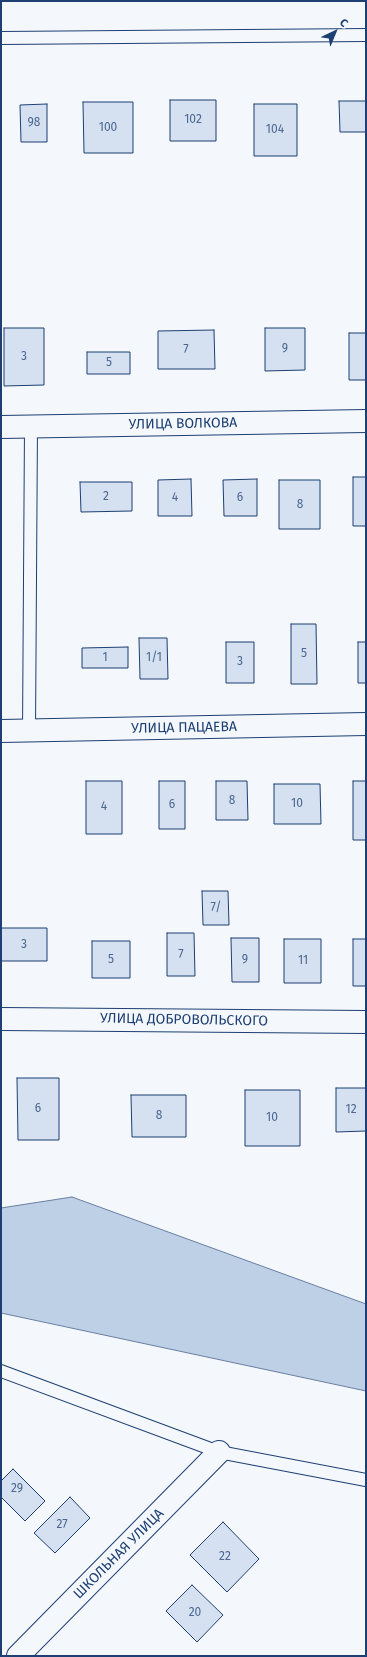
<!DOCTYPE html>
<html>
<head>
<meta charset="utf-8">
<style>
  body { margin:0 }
  #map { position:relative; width:367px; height:1657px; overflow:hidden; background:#f4f7fb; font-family:"Fira Sans",sans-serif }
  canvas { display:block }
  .frame { position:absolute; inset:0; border:2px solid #1d3f73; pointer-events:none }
  .north { position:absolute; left:315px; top:12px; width:40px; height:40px; -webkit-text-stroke:3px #f4f7fb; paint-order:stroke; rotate:44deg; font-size:11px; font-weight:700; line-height:16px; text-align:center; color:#1d3f73 }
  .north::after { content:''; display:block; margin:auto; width:14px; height:18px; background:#1d3f73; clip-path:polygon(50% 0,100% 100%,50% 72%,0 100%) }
</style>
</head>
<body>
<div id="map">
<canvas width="367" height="1657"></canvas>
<div class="frame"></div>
<div class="north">С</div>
</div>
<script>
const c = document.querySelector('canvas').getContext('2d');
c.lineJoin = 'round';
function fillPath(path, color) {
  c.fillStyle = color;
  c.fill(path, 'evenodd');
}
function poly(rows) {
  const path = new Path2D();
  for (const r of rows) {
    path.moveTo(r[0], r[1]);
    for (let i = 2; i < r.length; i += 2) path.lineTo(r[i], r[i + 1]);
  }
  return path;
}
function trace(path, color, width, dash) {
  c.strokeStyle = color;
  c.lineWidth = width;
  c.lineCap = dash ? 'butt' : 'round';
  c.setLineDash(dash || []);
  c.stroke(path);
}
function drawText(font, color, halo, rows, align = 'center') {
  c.font = font + ' "Fira Sans",sans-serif';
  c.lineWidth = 3;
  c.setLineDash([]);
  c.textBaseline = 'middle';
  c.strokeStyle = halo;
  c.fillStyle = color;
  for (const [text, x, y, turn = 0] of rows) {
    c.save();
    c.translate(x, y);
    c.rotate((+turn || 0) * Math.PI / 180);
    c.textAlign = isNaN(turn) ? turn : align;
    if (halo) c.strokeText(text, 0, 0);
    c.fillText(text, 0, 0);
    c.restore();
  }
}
const water = poly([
  [72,1197,366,1304,366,1391,1,1313,1,1208,72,1197]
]);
fillPath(water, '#bed0e5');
trace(water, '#687fa3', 1);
const building = poly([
  [170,100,216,100,216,141,170,141,170,100],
  [339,101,366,101,366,132,340,132,339,101],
  [83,102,133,102,133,153,84,153,83,102],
  [47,104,47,142,21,142,20,105,47,104],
  [254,104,297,104,297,156,254,156,254,104],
  [4,328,44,328,44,385,4,386,4,328],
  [265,328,305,328,305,370,265,371,265,328],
  [214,330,215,369,158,369,158,331,214,330],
  [349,333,366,333,366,380,349,380,349,333],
  [87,352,130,352,130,374,87,374,87,352],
  [353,477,366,477,366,526,353,526,353,477],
  [191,479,192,516,158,516,158,480,191,479],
  [257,479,257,516,224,516,223,480,257,479],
  [279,480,320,480,320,529,279,529,279,480],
  [80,482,132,482,132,511,81,512,80,482],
  [291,624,316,624,317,684,291,684,291,624],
  [139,638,167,638,168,679,140,679,139,638],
  [226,642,254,642,254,683,226,683,226,642],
  [358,642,366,642,366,683,358,683,358,642],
  [128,647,128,668,82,668,82,648,128,647],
  [86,781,122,781,122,834,86,834,86,781],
  [159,781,185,781,185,829,159,829,159,781],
  [216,781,247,781,248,820,216,820,216,781],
  [353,781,366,781,366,840,353,840,353,781],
  [274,784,320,784,321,824,274,824,274,784],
  [202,891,228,891,229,925,203,925,202,891],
  [1,928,47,928,47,961,1,961,1,928],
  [167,933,194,933,195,976,167,976,167,933],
  [231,938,259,938,259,982,232,982,231,938],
  [284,939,321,939,321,983,284,983,284,939],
  [353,939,366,939,366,986,353,986,353,939],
  [92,941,130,941,130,978,92,978,92,941],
  [17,1078,59,1078,59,1140,18,1140,17,1078],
  [336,1088,366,1088,366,1131,336,1132,336,1088],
  [245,1090,300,1090,300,1146,245,1146,245,1090],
  [131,1095,186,1095,186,1137,132,1137,131,1095],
  [13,1469,45,1501,25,1521,1,1497,1,1481,13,1469],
  [70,1497,90,1518,55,1553,34,1533,70,1497],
  [223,1522,259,1559,227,1592,190,1555,223,1522],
  [192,1585,223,1615,197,1642,166,1611,192,1585]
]);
fillPath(building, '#d5e0f0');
trace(building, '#1d3f73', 1);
const lane = poly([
  [1,38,366,35],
  [29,731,31,426],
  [1,1371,219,1452,366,1480]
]);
const street = poly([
  [1,427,366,421],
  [1,731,366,724],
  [1,1019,366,1022],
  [18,1656,219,1452]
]);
trace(lane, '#1d3f73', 14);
trace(street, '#1d3f73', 24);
trace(lane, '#f4f7fb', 12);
trace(street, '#f4f7fb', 22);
drawText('12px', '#4b6792', null, [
  ["102",193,120],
  ["98",34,123],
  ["100",108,128],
  ["104",275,130],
  ["9",285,349],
  ["7",186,350],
  ["3",24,357],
  ["5",109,363],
  ["2",106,497],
  ["4",175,498],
  ["6",240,498],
  ["8",300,505],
  ["5",304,654],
  ["1",105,658],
  ["1/1",154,658],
  ["3",240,662],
  ["8",232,801],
  ["10",297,804],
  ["6",172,805],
  ["4",104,807],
  ["7/",216,908],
  ["3",24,945],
  ["7",181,955],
  ["5",111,960],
  ["9",245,960],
  ["11",303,961],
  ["6",38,1109],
  ["12",351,1110],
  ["8",159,1116],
  ["10",272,1118],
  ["29",17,1489],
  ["27",62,1525],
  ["22",225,1557],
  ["20",195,1613]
]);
drawText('14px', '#1d3f73', '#f4f7fb', [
  ["УЛИЦА ВОЛКОВА",183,424,-1],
  ["УЛИЦА ПАЦАЕВА",184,728,-1],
  ["УЛИЦА ДОБРОВОЛЬСКОГО",184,1020,1],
  ["ШКОЛЬНАЯ УЛИЦА",119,1554,-45]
]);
</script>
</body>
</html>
